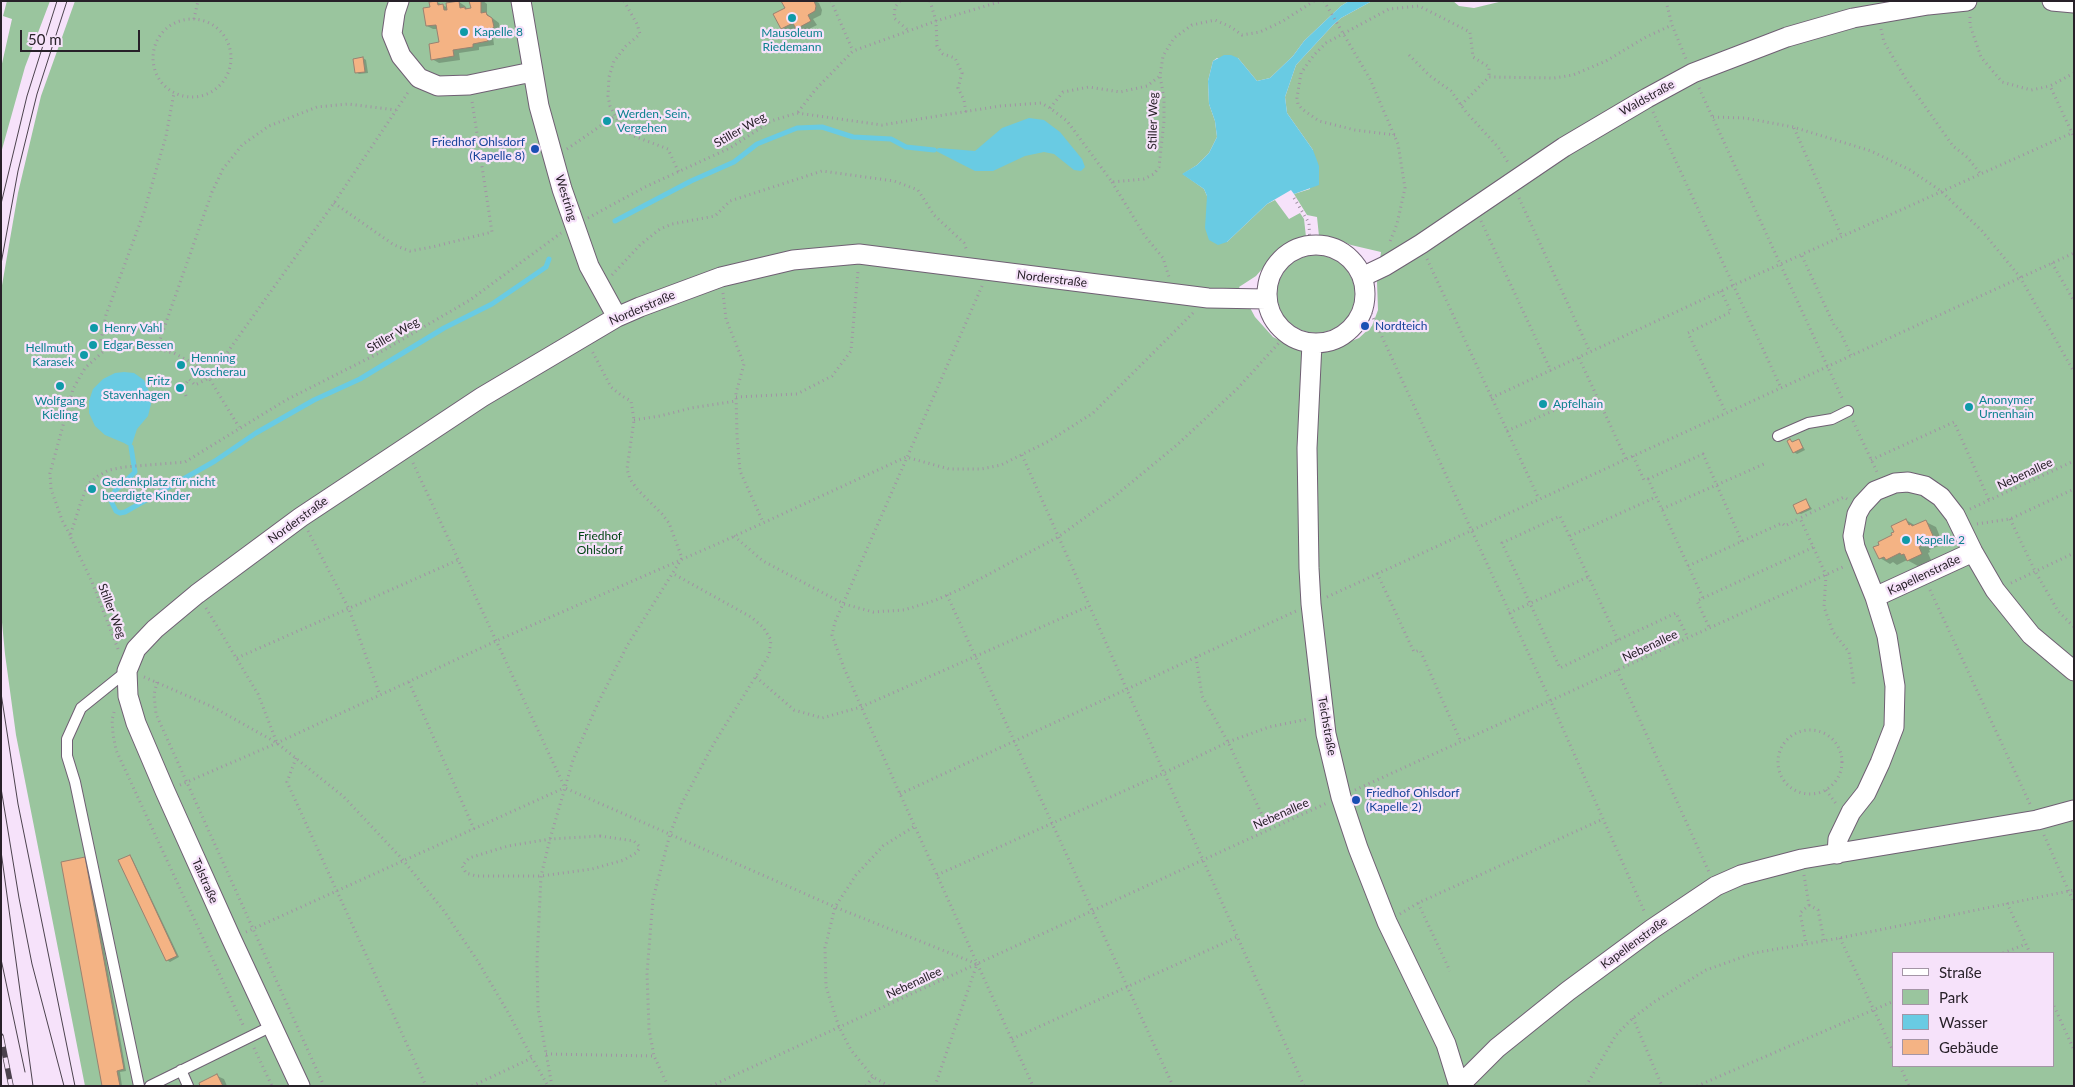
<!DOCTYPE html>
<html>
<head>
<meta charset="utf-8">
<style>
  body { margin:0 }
  #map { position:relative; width:2075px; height:1087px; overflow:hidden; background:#f6e2fa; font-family:Lato,sans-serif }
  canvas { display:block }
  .frame { position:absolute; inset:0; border:2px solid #282129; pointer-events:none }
  .legend { position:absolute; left:1892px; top:952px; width:162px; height:115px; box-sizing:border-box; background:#f6e2fa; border:1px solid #a495a6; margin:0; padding:6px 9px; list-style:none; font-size:15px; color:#282129 }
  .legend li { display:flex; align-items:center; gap:10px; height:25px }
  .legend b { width:25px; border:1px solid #a495a6 }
  .scale { position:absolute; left:20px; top:30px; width:120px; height:22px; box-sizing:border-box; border:2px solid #282129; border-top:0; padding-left:6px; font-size:15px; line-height:18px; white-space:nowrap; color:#282129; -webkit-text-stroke:4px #f6e2fa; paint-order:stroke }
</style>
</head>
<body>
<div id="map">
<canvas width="2075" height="1087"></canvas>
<div class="frame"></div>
<ul class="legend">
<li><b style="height:6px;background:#fff"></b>Straße</li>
<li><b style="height:14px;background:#9ac59e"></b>Park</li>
<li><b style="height:14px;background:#69cbe3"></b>Wasser</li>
<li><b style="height:14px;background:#f4b384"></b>Gebäude</li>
</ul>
<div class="scale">50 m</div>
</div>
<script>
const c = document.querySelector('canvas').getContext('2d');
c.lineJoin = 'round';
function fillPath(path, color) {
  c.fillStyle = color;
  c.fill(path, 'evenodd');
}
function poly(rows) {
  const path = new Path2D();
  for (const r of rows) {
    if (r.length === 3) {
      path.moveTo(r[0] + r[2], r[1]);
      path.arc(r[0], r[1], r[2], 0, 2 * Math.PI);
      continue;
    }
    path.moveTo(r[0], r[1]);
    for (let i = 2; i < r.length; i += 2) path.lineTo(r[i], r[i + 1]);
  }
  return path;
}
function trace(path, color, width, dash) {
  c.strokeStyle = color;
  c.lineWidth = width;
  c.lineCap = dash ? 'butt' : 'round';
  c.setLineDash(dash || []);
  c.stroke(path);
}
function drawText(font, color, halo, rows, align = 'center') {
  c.font = font + ' Lato,sans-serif';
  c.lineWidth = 4.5;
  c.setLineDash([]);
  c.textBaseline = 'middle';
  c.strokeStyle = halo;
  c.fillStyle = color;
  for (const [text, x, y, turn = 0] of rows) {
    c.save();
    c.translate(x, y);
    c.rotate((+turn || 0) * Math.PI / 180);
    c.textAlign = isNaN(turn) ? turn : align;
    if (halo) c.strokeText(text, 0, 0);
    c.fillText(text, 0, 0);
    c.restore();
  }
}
fillPath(poly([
  [7,1,50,1,25,67,1,153,1,68,12,19,3,16],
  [75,1,1349,1,1341,6,1304,41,1293,56,1270,78,1257,81,1238,58,1217,58,1213,61,1208,81,1209,104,1215,121,1217,137,1209,153,1197,165,1183,174,1204,189,1207,196,1207,209,1227,242,1267,204,1275,200,1289,219,1300,213,1304,219,1306,237,1282,246,1256,276,1239,287,1255,317,1273,337,1289,345,1324,352,1359,338,1372,326,1378,310,1377,282,1381,252,1351,245,1335,238,1319,236,1317,217,1307,215,1294,194,1310,189,1313,150,1287,113,1285,97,1296,65,1333,25,1341,18,1372,1,1453,1,1459,6,1474,8,1503,1,2074,1,2074,1086,85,1086,16,735,5,654,1,612,1,291,18,193,41,96],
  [1894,953,2054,953,2054,1066,1894,1066],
  [1316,294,39]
]), '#9ac59e');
fillPath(poly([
  [1349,1,1372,1,1341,18,1333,25,1296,65,1285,97,1287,113,1313,150,1319,166,1319,185,1294,194,1291,190,1267,204,1227,242,1218,245,1209,240,1205,228,1207,196,1204,189,1182,174,1197,165,1209,153,1217,137,1215,121,1209,104,1208,81,1213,61,1224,55,1231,55,1238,58,1257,81,1270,78,1293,56,1304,41,1341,6],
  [1029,118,1044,120,1060,132,1082,159,1085,167,1081,171,1074,170,1054,154,1044,152,1025,156,993,171,975,171,934,150,939,148,975,151,1002,128],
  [124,372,134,373,144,380,149,391,151,404,148,416,137,429,131,447,124,443,105,435,95,426,89,413,89,401,93,389,103,379,115,373]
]), '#69cbe3');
fillPath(poly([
  [483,1,487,4,487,14,499,23,500,30,495,34,496,37,493,37,494,45,479,47,479,50,459,53,460,60,439,63,432,59,440,43,438,29,433,29,427,26,431,8,437,2,448,8,459,2,465,6,468,10,472,9,471,2],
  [783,1,815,1,819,3,822,10,821,15,813,19,817,25,803,32,796,28,788,32,782,28,786,8],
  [363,58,366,60,368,73,359,74,356,72],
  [1799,440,1805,450,1797,454,1794,452,1790,441,1794,443],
  [1806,501,1812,509,1801,514,1798,513],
  [1906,520,1916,526,1926,522,1936,527,1943,544,1929,550,1930,552,1928,553,1931,560,1918,566,1907,560,1897,565,1893,562,1890,564,1880,558],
  [130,856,132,858,179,957,170,962,167,960],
  [85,859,88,860,126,1071,120,1072,122,1086,104,1086],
  [217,1076,224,1079,227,1086,202,1086]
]), '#0003');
trace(poly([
  [615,221,691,181,734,162,757,144,797,128,822,127,853,137,891,139,906,147,934,150],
  [131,447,135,472,115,491,111,501,116,511,120,513,125,512,215,461,256,433,314,400,360,379,444,328,492,304,546,267,549,259]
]), '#69cbe3', 5);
const building = poly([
  [437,1,438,5,443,4,444,10,447,10,446,3,459,1,460,8,465,7,465,9,471,8,469,1,481,1,481,13,486,12,487,15,492,18,494,27,489,31,490,34,487,34,488,41,473,44,473,47,453,50,454,56,431,60,429,44,439,42,436,25,426,26,423,8,430,7,429,2,437,1],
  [781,1,814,1,816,6,815,11,808,15,811,21,796,29,793,23,781,29,773,14,785,8,781,1],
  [363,57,365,72,355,73,353,59,363,57],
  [1790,439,1792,442,1799,439,1803,448,1793,453,1787,441,1790,439],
  [1806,499,1810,508,1797,514,1793,505,1806,499],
  [1906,519,1909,525,1911,524,1912,526,1926,520,1934,538,1920,544,1921,546,1919,547,1922,554,1907,561,1904,554,1901,555,1900,553,1886,560,1884,557,1879,559,1873,547,1879,545,1878,542,1892,535,1891,533,1894,532,1891,526,1906,519],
  [130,855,177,956,166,961,118,860,130,855],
  [85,857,124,1069,117,1071,120,1086,102,1086,61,862,85,857],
  [217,1074,223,1086,200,1086,199,1083,217,1074]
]);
fillPath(building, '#f4b384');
trace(building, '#9a8271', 1);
const service = poly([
  [1778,436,1808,423,1832,419,1848,411],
  [127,671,81,708,67,739,67,756,75,782,139,1086],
  [181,1070,188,1086],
  [150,1086,272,1026]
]);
const minor = poly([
  [399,1,395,13,392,34,401,56,419,78,438,86,469,85,532,72],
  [521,1,539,106,562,189,589,266,617,317],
  [2052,1,2074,3],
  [1316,294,49],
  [1362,277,1385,266,1421,244,1564,147,1647,98,1693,73,1787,37,1853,18,1928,5,1967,1],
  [1312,343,1307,448,1309,568,1311,604,1326,734,1341,797,1358,848,1387,922,1446,1044,1459,1086,1497,1048,1568,991,1652,929,1716,886,1741,875,1802,859,2037,820,2074,810],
  [1875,597,1973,552],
  [1837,854,1838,839,1851,812,1866,793,1880,763,1894,727,1895,686,1887,636,1875,597,1855,547,1853,536,1857,514,1862,505,1875,491,1895,483,1908,482,1925,486,1941,497,1955,515,1973,552,1995,590,2031,635,2074,671],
  [300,1086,231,938,165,791,136,723,128,696,127,671,136,649,155,629,197,594,301,517,482,397,617,317,640,307,721,277,793,260,859,254,1208,298,1266,299]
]);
trace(service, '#6f5f73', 12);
trace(minor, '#6f5f73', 21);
trace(poly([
  [624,1,637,24,640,34,626,46,614,61,609,77,608,96,610,106,618,121,631,135,668,149,679,173],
  [831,1,853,51],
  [900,1,895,7,894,18,909,31],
  [930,1,936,21,937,46,943,54,955,58,962,73,958,88,964,100,966,112],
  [1324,1,1370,79,1398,144,1405,188,1397,224,1389,244],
  [1666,1,1672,25,1686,59],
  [1970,17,1970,25,1981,57,2002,82,2031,90,2050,86],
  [194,19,198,1],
  [192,58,39],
  [1881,29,1884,42,1907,81,1953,146,1967,157,1980,173],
  [1409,55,1430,76,1451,91,1466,112,1498,147,1509,164],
  [2074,73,2050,86,2074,137],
  [1699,88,1843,400],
  [1461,105,1489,77,1554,78,1573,75,1606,61,1646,37,1672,25],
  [1050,108,1063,92,1089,87,1120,92,1147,86,1160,76],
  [798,112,816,89,853,51,936,21,1002,1],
  [1653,112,1781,388],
  [1713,117,1745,118,1793,127,1871,151,1910,170,1941,191,1982,231,2020,277,2074,372],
  [1794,128,1842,237],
  [1395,135,1355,130,1319,121,1302,109,1298,104,1297,98,1301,73,1314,55,1326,43,1389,9,1419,6,1470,32,1473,57,1489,67,1489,77],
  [567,149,615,116],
  [1112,182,1145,236,1163,258,1169,277],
  [1294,198,1309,223,1310,245],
  [1519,198,1590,352],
  [334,203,394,245,410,251,432,247,492,232,472,101],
  [588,218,645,187,730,148,771,121,797,113,882,125,1000,106,1041,103,1050,108,1067,121,1112,182,1144,179,1154,174,1159,167,1164,121,1164,98,1160,76,1163,56,1174,38,1192,25,1215,20,1231,27,1242,35,1260,32,1283,21,1314,1],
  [1481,221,1551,371],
  [1802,256,1834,325,1840,332,1851,355],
  [1427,259,1539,499],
  [2052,263,2074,301],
  [612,275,640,245,660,229,672,224,715,216,730,201,822,171,894,181,918,190,934,215,964,243,967,251],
  [982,286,835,622,832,635,844,668,900,794,1033,1086],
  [1721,291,1731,312,1688,333,1726,413],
  [723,293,726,319,744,364,736,393,737,436,740,471,763,522],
  [1365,300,1551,702,1645,913],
  [157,348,212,192,223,169,242,145,269,126,317,107,348,104,396,110],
  [106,349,101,340,106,315,144,212,166,136,174,93],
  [1579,358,1626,459],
  [186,396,183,388,189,379,195,385,209,378,334,203,409,91],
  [736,397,797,394,832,376,851,351,858,271],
  [1491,398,1734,285,2074,132],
  [634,420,660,416,691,408,736,401],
  [1853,421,1877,472],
  [1507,431,1555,410],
  [1022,455,1304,1086],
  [1633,456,1644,480,1648,479,1703,598,1697,601,1709,627],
  [1871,460,1954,422,1989,500],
  [413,463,565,788,835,907,977,964,935,1086],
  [1648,479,1703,454,1742,542],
  [1847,499,1844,497,1800,518,1826,575,1824,607,1833,632,1849,652,1854,685],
  [1662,509,1764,464],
  [1970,509,2074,461],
  [2010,519,2035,571,2058,611,2074,627],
  [1977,524,2010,519,2074,489],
  [308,531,349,609,380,695],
  [70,535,62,520,51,489,50,473,73,389,85,368,106,349,139,345,174,353,194,364,209,378,239,427],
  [734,536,763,561,844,604,873,612,904,610,936,600,963,588,1058,537,1115,496,1178,444,1237,389,1287,334],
  [1570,536,1656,497],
  [1688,566,1782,523,1785,526,1800,518],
  [1377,573,1414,652,1420,650,1461,742],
  [2011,583,2074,553],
  [1930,590,2030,804],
  [947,595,1173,1086],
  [1327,597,2074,253],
  [1703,598,1814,547],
  [206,608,258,694,277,743],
  [1509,613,1588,577],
  [1618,640,1560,516,1502,543,1560,668,1618,640,1676,613,1688,638],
  [118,649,92,582,70,536,80,505,88,484,98,476,109,470,124,467,185,462,286,400,379,353,470,300,561,233],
  [1196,657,1202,696,1228,742,1269,830],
  [237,658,458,560],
  [1617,670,1709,872],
  [144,677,213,707,277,743,344,797,403,860,444,911,477,960,509,1014,532,1058],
  [756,677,794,710,822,718,861,707,1089,606],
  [157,682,154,695,156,714,324,1086],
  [409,682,474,829],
  [114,712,112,720,113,734,116,750,244,1027],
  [1810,762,32],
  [296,758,287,782,426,1086],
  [180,785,277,743,496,641,726,540,906,457,949,469,981,469,1001,465,1049,441,1093,413,1193,313],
  [1355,790,1845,566],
  [1826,790,1837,805],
  [900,794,1296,611],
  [2044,835,2074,903],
  [600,836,634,841,639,846,639,849,636,853,624,860,592,869,541,876,476,876,466,873,462,866,469,858,508,846,550,839,600,836],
  [937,875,1164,773,1228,742,1269,727,1308,719],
  [1804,875,1809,905,1800,913,1806,943],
  [1418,903,1450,971],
  [2007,903,2030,953],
  [1809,905,1818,910,1824,940],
  [1400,914,1418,903,1603,819],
  [246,932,564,788],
  [1840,938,1894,1053],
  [2003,953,2026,944],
  [2054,1006,2074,1050],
  [1633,1018,1662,1086],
  [1012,1039,1237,937],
  [254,1048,272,1086],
  [546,1054,654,1056],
  [1900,1066,1909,1086],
  [472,1086,532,1058,548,1086],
  [552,1086,538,1009,537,961,541,876,550,839,573,760,598,703,627,646,682,558,669,523,662,514,637,489,630,479,627,469,634,420,631,401,622,396,611,387,591,349],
  [668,1086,654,1056,649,1029,647,973,653,899,670,834,682,803,713,745,769,655,771,640,763,627,751,617,672,573],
  [711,1086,1327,803],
  [866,1086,873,1077],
  [889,1086,873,1077,851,1050,839,1027,826,987,825,948,835,907,856,875,883,846,915,826],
  [1586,1086,1616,1035,1633,1018,1654,1002,1706,970,1754,953,1840,938,2074,890],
  [1697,1086,1894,1001]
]), '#a192a4', 3, [1, 4]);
trace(service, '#fff', 10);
trace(minor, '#fff', 19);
trace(poly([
  [1,204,27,96,57,1],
  [1,264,18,171,37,94,67,1],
  [1,693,18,804,75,1086],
  [1,788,19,898,32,964,64,1086],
  [1,851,33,1086],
  [1,959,25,1072]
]), '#4b424d', 1);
const rail = poly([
  [1,1036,11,1086]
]);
trace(rail, '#4b424d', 5.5);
trace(rail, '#f6e2fa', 4, [11]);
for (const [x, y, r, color] of [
  [792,18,5,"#0f9aa8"],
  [464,32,5,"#0f9aa8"],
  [607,121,5,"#0f9aa8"],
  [535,149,5,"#1a4fb4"],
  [1365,326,5,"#1a4fb4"],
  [94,328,5,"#0f9aa8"],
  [93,345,5,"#0f9aa8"],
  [84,355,5,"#0f9aa8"],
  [181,365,5,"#0f9aa8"],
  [60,386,5,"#0f9aa8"],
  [180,388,5,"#0f9aa8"],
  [1543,404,5,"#0f9aa8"],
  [1969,407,5,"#0f9aa8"],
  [92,489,5,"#0f9aa8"],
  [1906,540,5,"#0f9aa8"],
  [1356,800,5,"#1a4fb4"]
]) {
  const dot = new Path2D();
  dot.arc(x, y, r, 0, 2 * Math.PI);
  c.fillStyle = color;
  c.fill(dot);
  trace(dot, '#f6e2fa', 2);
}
drawText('12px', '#0d838f', '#f6e2fa', [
  ["Kapelle 8",474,32],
  ["Mausoleum",792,33,"center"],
  ["Riedemann",792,47,"center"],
  ["Werden, Sein,",617,114],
  ["Vergehen",617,128],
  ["Henry Vahl",104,328],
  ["Edgar Bessen",103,345],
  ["Hellmuth",74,348,"right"],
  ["Karasek",74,362,"right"],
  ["Henning",191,358],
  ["Voscherau",191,372],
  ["Fritz",170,381,"right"],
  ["Stavenhagen",170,395,"right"],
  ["Anonymer",1979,400],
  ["Urnenhain",1979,414],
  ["Wolfgang",60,401,"center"],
  ["Kieling",60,415,"center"],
  ["Apfelhain",1553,404],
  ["Gedenkplatz für nicht",102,482],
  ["beerdigte Kinder",102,496],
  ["Kapelle 2",1916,540]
], 'left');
drawText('12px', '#282129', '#f6e2fa', [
  ["Waldstraße",1647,98,-29],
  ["Stiller Weg",1153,121,-89],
  ["Stiller Weg",740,130,-30],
  ["Westring",566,198,73],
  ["Norderstraße",1052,279,7],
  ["Norderstraße",642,308,-23],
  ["Stiller Weg",393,335,-30],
  ["Nebenallee",2025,474,-25],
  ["Norderstraße",298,520,-36],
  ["Kapellenstraße",1924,575,-25],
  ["Stiller Weg",112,611,69],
  ["Nebenallee",1650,646,-25],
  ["Teichstraße",1327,726,80],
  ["Nebenallee",1281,814,-24],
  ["Talstraße",205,881,66],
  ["Kapellenstraße",1634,943,-36],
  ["Nebenallee",914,983,-25]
]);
drawText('12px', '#164399', '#f6e2fa', [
  ["Friedhof Ohlsdorf",525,142,"right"],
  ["(Kapelle 8)",525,156,"right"],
  ["Nordteich",1375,326],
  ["Friedhof Ohlsdorf",1366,793],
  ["(Kapelle 2)",1366,807]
], 'left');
drawText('12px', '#004513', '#f6e2fa', [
  ["Friedhof",600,536],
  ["Ohlsdorf",600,550]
]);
</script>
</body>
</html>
